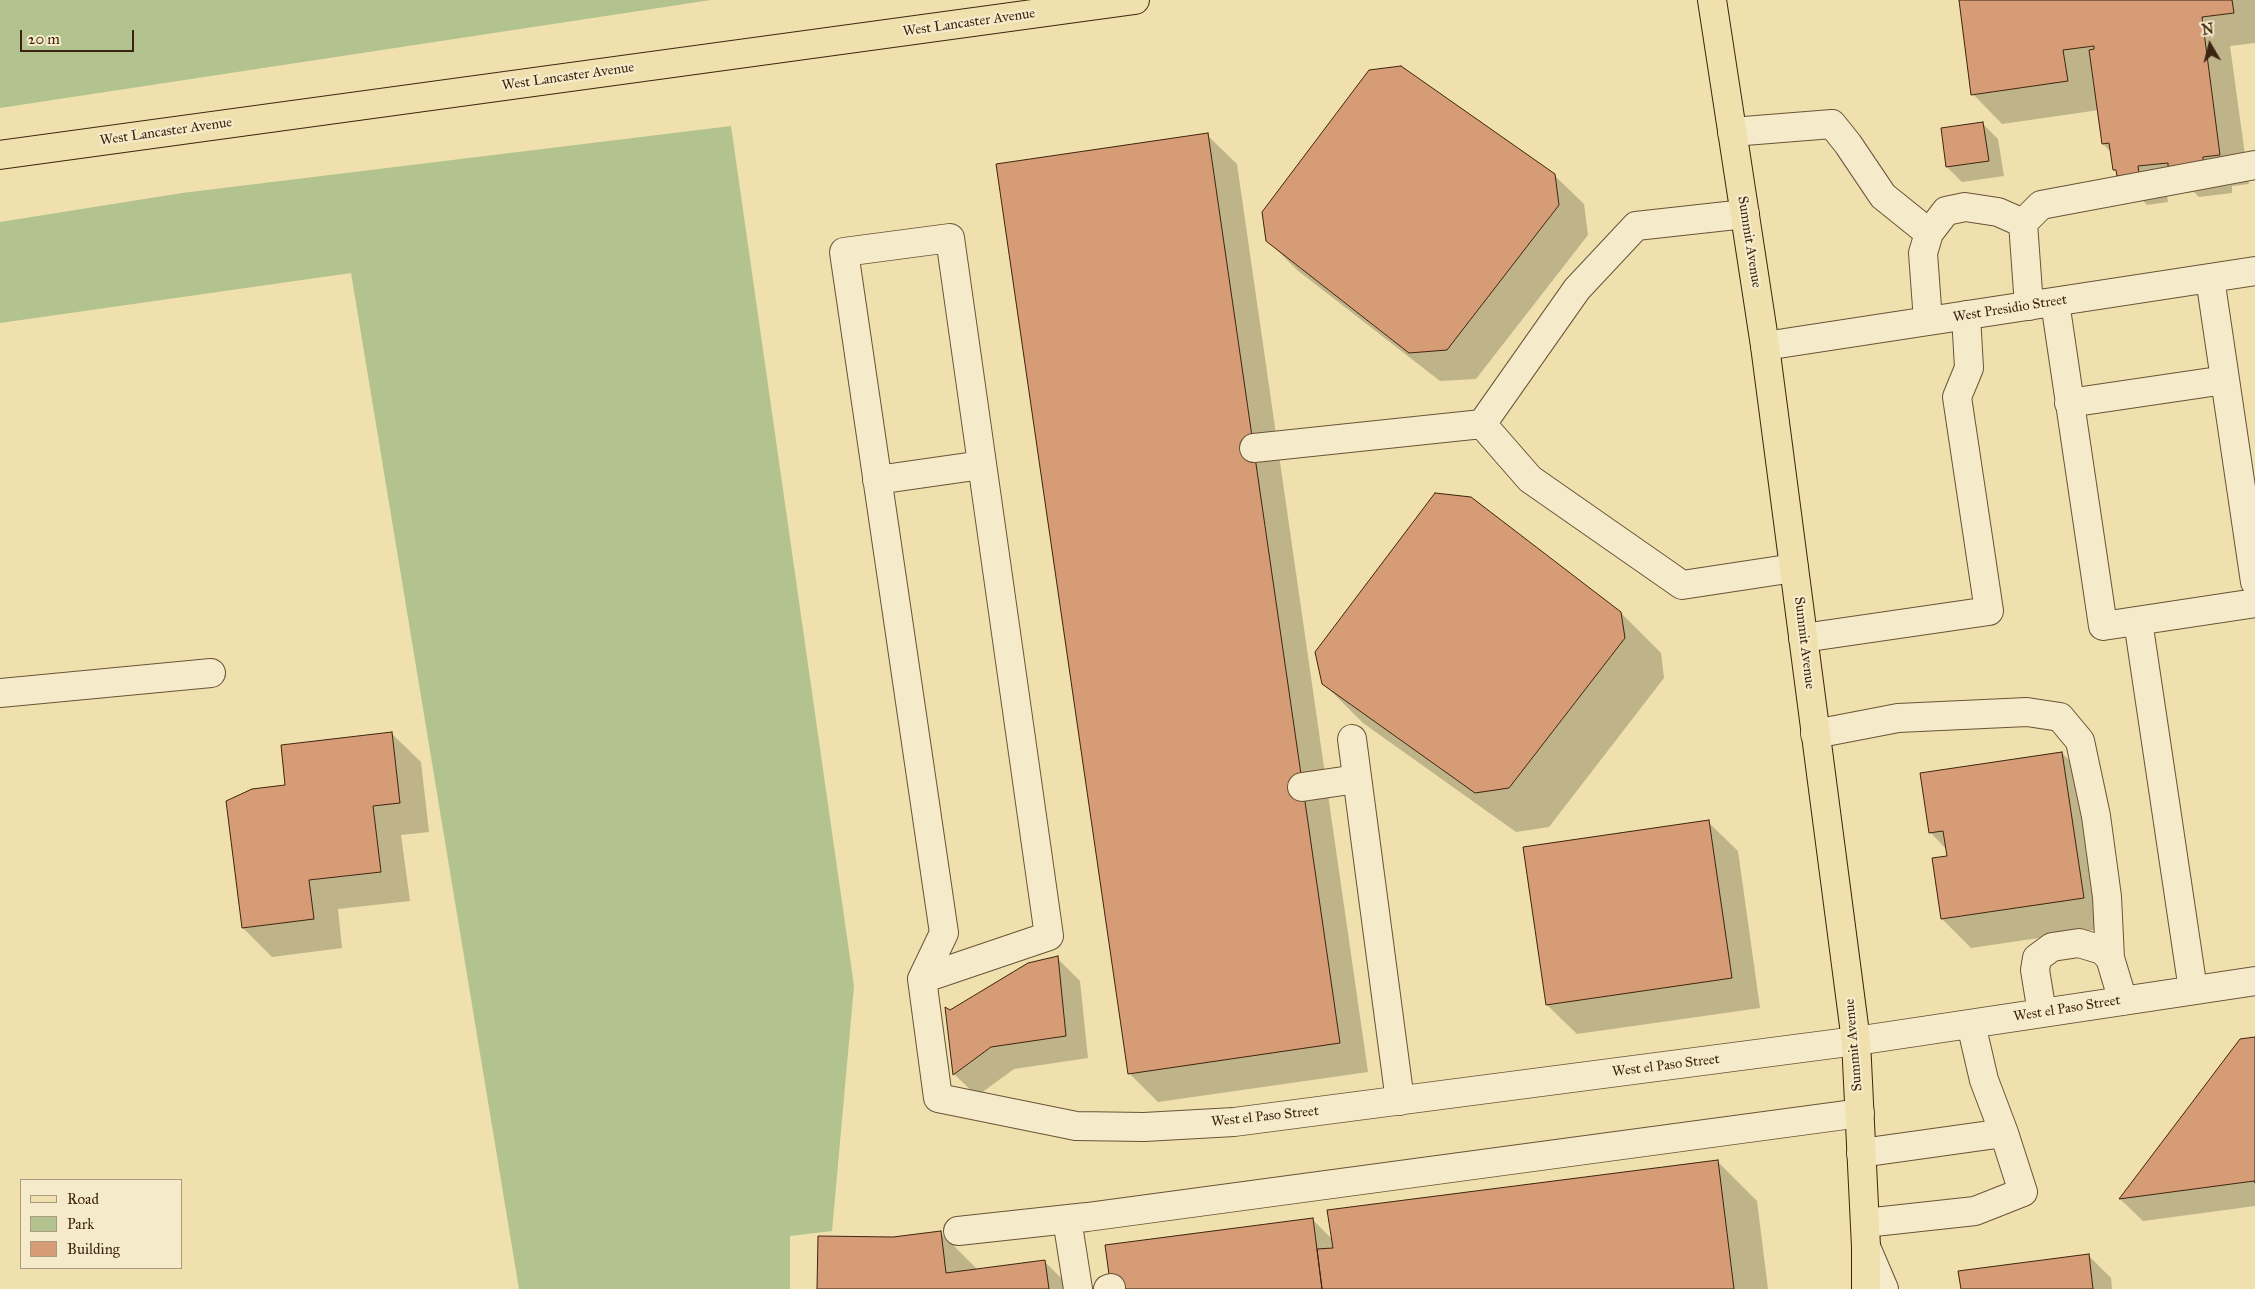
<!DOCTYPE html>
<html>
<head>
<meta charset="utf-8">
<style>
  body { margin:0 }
  #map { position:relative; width:2255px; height:1289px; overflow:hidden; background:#efe0ad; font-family:"IM FELL Great Primer",serif }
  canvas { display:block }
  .legend { position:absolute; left:20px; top:1179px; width:162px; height:90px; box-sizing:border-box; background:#f5ebca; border:1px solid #ac9b80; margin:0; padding:6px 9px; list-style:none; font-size:15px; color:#3e2410 }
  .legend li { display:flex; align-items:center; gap:10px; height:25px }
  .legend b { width:25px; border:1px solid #ac9b80 }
  .north { position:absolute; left:2185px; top:20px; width:50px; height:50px; -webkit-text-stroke:4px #f5ebca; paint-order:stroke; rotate:352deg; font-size:14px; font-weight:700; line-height:20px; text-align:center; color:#3e2410 }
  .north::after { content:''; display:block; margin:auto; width:18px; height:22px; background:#3e2410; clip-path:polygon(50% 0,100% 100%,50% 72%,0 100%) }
  .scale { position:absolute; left:20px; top:30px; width:114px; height:22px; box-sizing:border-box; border:2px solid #3e2410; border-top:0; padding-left:6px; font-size:15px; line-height:18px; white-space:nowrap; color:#3e2410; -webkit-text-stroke:4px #f5ebca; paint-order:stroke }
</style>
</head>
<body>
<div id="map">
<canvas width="2255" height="1289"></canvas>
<ul class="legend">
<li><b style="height:6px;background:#efe0ad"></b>Road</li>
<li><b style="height:14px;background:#b3c38f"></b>Park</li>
<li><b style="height:14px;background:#d59c76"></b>Building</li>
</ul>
<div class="north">N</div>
<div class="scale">20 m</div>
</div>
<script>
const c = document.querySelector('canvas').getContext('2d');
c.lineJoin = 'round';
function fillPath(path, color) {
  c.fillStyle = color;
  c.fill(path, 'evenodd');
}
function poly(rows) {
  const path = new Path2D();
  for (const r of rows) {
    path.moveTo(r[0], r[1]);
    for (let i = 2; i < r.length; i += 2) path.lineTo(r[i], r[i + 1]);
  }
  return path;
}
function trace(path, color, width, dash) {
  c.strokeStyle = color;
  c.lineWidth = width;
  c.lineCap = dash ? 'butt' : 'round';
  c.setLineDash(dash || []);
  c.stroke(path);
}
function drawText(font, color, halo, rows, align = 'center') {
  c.font = font + ' "IM FELL Great Primer",serif';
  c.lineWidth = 4.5;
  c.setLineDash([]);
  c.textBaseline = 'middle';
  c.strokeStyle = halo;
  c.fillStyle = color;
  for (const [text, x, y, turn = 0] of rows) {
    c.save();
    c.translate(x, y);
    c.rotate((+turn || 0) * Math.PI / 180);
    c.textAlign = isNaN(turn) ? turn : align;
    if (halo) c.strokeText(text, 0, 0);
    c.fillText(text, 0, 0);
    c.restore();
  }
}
fillPath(poly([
  [0,0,711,0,0,108],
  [731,126,854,986,832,1231,790,1236,790,1289,519,1289,351,273,0,323,0,222,182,193]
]), '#b3c38f');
fillPath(poly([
  [1960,0,2255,0,2255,43,2230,46,2249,184,2232,186,2232,193,2199,197,2194,192,2167,195,2168,202,2147,205,2114,169,2111,152,2103,144,2099,110,2002,124,1973,94],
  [1983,124,1998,139,2004,176,1962,182,1947,167],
  [1207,135,1237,164,1368,1072,1158,1102,1129,1073],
  [1554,175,1584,204,1588,235,1476,379,1440,381,1297,270,1267,240],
  [1621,613,1661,653,1664,678,1549,827,1516,832,1363,723,1323,683],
  [391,733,421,762,429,832,401,835,410,901,338,909,342,948,272,957,243,928,286,786],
  [2062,753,2091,783,2113,927,1971,948,1942,919,1948,857,1947,850,1930,832],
  [1708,822,1738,851,1760,1008,1577,1034,1547,1005],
  [1057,958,1080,981,1088,1058,1014,1069,977,1096,954,1074,950,1012],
  [2255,1039,2255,1206,2143,1221,2120,1199,2241,1040],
  [1717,1161,1757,1201,1768,1289,1112,1289,1312,1219,1333,1240],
  [941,1233,978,1270,1044,1261,1072,1289,818,1289,893,1239],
  [2088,1255,2111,1278,2112,1289,1962,1289]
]), '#0003');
const building = poly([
  [1959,0,2232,0,2234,13,2202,17,2220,155,2203,157,2203,164,2168,168,2168,163,2138,166,2139,173,2117,176,2116,170,2113,170,2109,143,2102,144,2089,50,2094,49,2094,46,2063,50,2068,81,1971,95,1959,0],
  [1401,66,1555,174,1559,205,1447,350,1409,353,1266,241,1262,212,1369,70,1401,66],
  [1983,122,1989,161,1946,167,1941,128,1983,122],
  [1208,133,1340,1043,1128,1074,996,164,1208,133],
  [1435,493,1471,497,1621,612,1625,638,1509,788,1475,793,1322,684,1315,652,1435,493],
  [392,732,400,803,373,806,381,872,309,880,314,919,242,928,226,801,252,789,285,785,281,745,392,732],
  [2062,752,2084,898,1941,919,1932,858,1947,856,1943,831,1929,833,1920,773,2062,752],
  [1709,820,1732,978,1546,1005,1523,847,1709,820],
  [1058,956,1066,1036,991,1047,953,1075,945,1007,950,1010,1028,963,1058,956],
  [2255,1037,2255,1183,2254,1181,2119,1199,2240,1039,2255,1037],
  [1718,1160,1734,1289,1322,1289,1317,1249,1333,1248,1327,1210,1718,1160],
  [1313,1218,1322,1289,1111,1289,1105,1245,1313,1218],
  [941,1231,946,1273,1045,1260,1049,1289,817,1289,818,1236,893,1237,941,1231],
  [2089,1254,2093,1289,1961,1289,1958,1271,2089,1254]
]);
fillPath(building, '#d59c76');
trace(building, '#3e2410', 1);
const minor = poly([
  [1732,132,1832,124,1848,144,1883,196,1929,233],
  [1745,214,1636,226,1577,289,1482,424,1530,479,1682,585,1794,568],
  [2210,278,2255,582],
  [2055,302,2103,626,2255,603],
  [2029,306,2023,223,2041,205,2255,165],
  [1928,321,1923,253,1929,233,1946,211,1965,207,1998,212,2023,223],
  [1765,346,2255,271],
  [2069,403,2225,380],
  [1254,448,1482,424],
  [877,480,982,465],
  [2138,621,2193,990],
  [1803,638,1989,611,1957,397,1969,368,1966,315],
  [0,693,211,673],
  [1815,734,1898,718,2027,712,2060,717,2080,741,2096,816,2107,897,2110,958],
  [1352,739,1400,1101],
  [1302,787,1357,779],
  [922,979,1049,936,950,238,844,252,944,933,922,979,938,1098,1076,1126,1144,1127,1234,1122,1856,1041,2255,981],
  [2042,1013,2035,970,2037,958,2052,947,2079,943,2102,950,2110,958,2123,1001],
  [1971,1024,1984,1080,2004,1133],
  [1861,1153,2004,1133,2023,1192,1975,1211,1865,1223],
  [1067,1219,1078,1289],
  [958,1231,1087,1217,1860,1113],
  [1866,1247,1884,1289],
  [1108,1289,1111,1288]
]);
const major = poly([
  [1712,0,1765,346,1856,1041,1866,1247,1866,1289],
  [0,155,1135,0]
]);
trace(minor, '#6a5337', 30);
trace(major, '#3e2410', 30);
trace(minor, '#f5ebca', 28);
trace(major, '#efe0ad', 28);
drawText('14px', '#3e2410', '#f5ebca', [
  ["West Lancaster Avenue",969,23,-8],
  ["West Lancaster Avenue",568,77,-8],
  ["West Lancaster Avenue",166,132,-8],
  ["Summit Avenue",1749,242,81],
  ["West Presidio Street",2010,309,-9],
  ["Summit Avenue",1804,643,83],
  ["West el Paso Street",2067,1009,-9],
  ["Summit Avenue",1854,1045,-95],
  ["West el Paso Street",1666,1066,-7],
  ["West el Paso Street",1265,1117,-6]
]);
</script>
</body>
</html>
